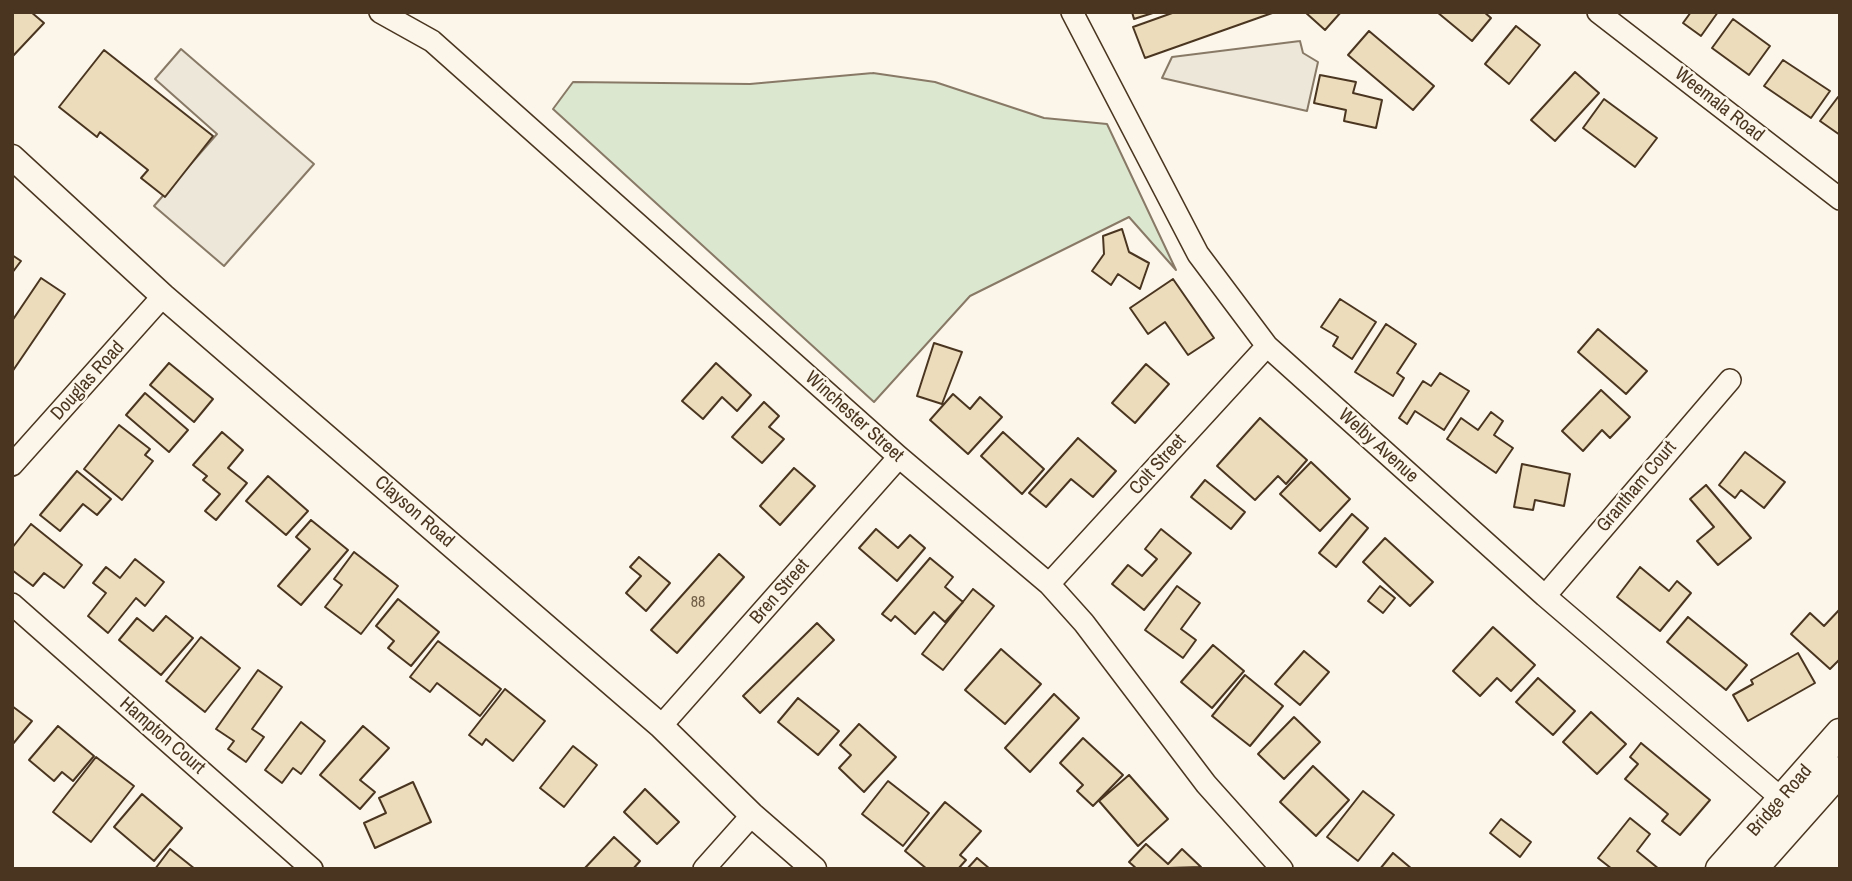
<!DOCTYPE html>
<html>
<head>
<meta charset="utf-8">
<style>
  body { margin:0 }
  #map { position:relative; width:1852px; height:881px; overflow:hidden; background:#fbf6e9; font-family:"Archivo Narrow",sans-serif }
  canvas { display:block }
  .frame { position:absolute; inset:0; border:14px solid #4a3520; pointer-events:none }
</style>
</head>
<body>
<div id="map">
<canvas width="1852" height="881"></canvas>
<div class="frame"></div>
</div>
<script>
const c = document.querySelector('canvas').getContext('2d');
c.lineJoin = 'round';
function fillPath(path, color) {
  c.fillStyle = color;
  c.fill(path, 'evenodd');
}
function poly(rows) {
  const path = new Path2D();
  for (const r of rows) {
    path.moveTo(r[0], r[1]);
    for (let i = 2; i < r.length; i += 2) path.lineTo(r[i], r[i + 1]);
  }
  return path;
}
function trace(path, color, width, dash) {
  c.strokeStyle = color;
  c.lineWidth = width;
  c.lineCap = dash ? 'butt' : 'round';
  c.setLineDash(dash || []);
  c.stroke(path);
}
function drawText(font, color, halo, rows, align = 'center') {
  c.font = font + ' "Archivo Narrow",sans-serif';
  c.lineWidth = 5;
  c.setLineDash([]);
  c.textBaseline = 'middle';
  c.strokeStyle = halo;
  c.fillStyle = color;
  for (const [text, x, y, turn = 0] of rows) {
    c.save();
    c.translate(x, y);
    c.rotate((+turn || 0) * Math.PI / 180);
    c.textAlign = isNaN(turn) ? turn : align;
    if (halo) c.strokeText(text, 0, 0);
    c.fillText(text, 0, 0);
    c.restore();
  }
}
const green = poly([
  [873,73,935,82,1044,118,1107,124,1176,270,1129,217,970,296,874,402,553,109,573,82,750,84,873,73]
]);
fillPath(green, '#dce7d0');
trace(green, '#887966', 2);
const parking = poly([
  [1300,41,1303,53,1318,62,1307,111,1162,78,1172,57,1300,41],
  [181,49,314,164,224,266,154,206,217,134,155,79,181,49]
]);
fillPath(parking, '#ede7d9');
trace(parking, '#887966', 2);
const building = poly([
  [12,12,31,12,44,23,12,57,12,12],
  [1132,12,1156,12,1134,19,1132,12],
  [1175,12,1275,12,1145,58,1133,27,1175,12],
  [1305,12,1341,12,1325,30,1305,12],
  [1437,12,1484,12,1491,18,1472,41,1437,12],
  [1691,12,1718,12,1701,36,1683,23,1691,12],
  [1733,19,1770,46,1749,75,1712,48,1733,19],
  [1516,26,1540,45,1509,84,1485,64,1516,26],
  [1369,31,1434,86,1413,110,1348,55,1369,31],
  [104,50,213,136,165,197,141,178,148,170,100,132,97,137,59,107,104,50],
  [1783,60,1830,91,1811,118,1764,86,1783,60],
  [1575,72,1599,93,1555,141,1531,120,1575,72],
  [1320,75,1356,82,1353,93,1382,100,1376,128,1344,121,1346,110,1314,103,1320,75],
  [1838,97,1840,98,1840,135,1820,121,1838,97],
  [1604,99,1657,138,1635,167,1583,128,1604,99],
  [1122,229,1129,252,1149,263,1140,289,1118,274,1111,285,1092,271,1104,254,1103,236,1122,229],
  [12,255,21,261,12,273,12,255],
  [41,278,65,294,12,372,12,321,41,278],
  [1173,279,1214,338,1188,355,1165,322,1148,334,1130,308,1173,279],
  [1340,299,1376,322,1352,359,1333,346,1338,337,1321,327,1340,299],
  [1386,324,1416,344,1397,373,1404,378,1393,396,1355,372,1386,324],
  [1598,329,1647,371,1626,394,1578,352,1598,329],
  [934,343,962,352,942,404,917,396,934,343],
  [169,363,213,399,194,422,150,385,169,363],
  [716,363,751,395,737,411,722,397,703,419,682,401,716,363],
  [1146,364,1169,384,1135,423,1112,403,1146,364],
  [1440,373,1469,391,1444,430,1415,411,1407,424,1399,418,1423,381,1431,386,1440,373],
  [1601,390,1630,417,1610,438,1602,430,1583,451,1562,431,1601,390],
  [145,393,188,430,169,452,126,415,145,393],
  [953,394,970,409,980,397,1002,417,968,454,930,420,953,394],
  [764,402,779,416,769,427,784,439,762,463,732,437,764,402],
  [1491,412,1503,421,1494,435,1513,448,1496,473,1447,439,1461,418,1478,430,1491,412],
  [1260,418,1307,460,1286,484,1278,476,1255,500,1217,466,1260,418],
  [119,425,150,449,145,455,153,461,122,500,84,469,119,425],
  [222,432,243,450,228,468,247,483,216,520,205,511,220,494,203,480,207,476,193,465,222,432],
  [1003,432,1044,469,1022,494,981,456,1003,432],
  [1078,438,1116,471,1093,497,1071,479,1046,507,1029,493,1078,438],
  [1745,452,1785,482,1764,508,1741,490,1735,498,1719,485,1745,452],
  [1311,462,1350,499,1320,531,1280,494,1311,462],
  [1522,464,1570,474,1564,506,1535,500,1533,510,1514,507,1522,464],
  [794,468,815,486,780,525,760,506,794,468],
  [77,471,111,499,97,515,83,504,60,531,40,515,77,471],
  [268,476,308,511,286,535,246,501,268,476],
  [1205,480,1245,512,1231,529,1191,497,1205,480],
  [1706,485,1751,538,1718,565,1697,541,1714,527,1690,499,1706,485],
  [1352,514,1368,528,1336,567,1319,553,1352,514],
  [311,520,348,550,301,605,278,586,310,549,296,537,311,520],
  [31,524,82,565,64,588,44,573,33,586,12,570,12,548,31,524],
  [876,529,898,548,910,535,925,548,897,581,859,548,876,529],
  [1161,529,1191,553,1144,610,1112,584,1128,565,1142,576,1157,559,1145,549,1161,529],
  [1385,538,1433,582,1410,606,1363,562,1385,538],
  [354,552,398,586,361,634,325,607,342,585,334,579,354,552],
  [719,554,744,577,677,653,651,630,719,554],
  [639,557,670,583,646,611,626,593,641,576,630,567,639,557],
  [930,558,953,577,945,587,963,602,945,622,934,612,915,634,895,616,891,621,882,614,930,558],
  [135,559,164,582,145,606,136,598,108,633,88,616,106,593,93,583,106,567,120,578,135,559],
  [1640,567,1669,591,1677,581,1691,593,1660,631,1617,597,1640,567],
  [1177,586,1200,603,1181,629,1196,640,1183,658,1145,630,1177,586],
  [1380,586,1395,598,1383,613,1368,601,1380,586],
  [973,589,994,606,943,670,922,654,973,589],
  [398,599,439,632,411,666,388,648,394,641,376,626,398,599],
  [1840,609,1840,659,1830,669,1791,634,1810,613,1824,626,1840,609],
  [166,616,193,638,161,675,119,640,137,618,153,631,166,616],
  [1688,617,1747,665,1726,690,1667,642,1688,617],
  [817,623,834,640,760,713,743,696,817,623],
  [1493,627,1535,665,1511,691,1497,678,1480,696,1453,671,1493,627],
  [201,637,240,668,205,712,166,681,201,637],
  [438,641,501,689,480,716,437,683,430,692,410,677,438,641],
  [1213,645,1244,671,1212,708,1181,682,1213,645],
  [1001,649,1041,684,1005,724,965,690,1001,649],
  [1304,651,1329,672,1300,705,1275,684,1304,651],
  [1798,653,1815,683,1748,721,1733,695,1753,684,1751,680,1798,653],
  [258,670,282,687,252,729,264,737,246,762,228,749,234,741,216,729,258,670],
  [1245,675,1283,706,1250,746,1212,716,1245,675],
  [1538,678,1575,711,1553,735,1516,702,1538,678],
  [505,689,545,721,513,761,486,739,482,745,469,735,505,689],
  [1054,694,1079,718,1030,772,1005,748,1054,694],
  [798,698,839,731,818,755,778,722,798,698],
  [12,706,32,721,12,745,12,706],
  [1591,712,1626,744,1597,774,1563,742,1591,712],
  [1294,717,1320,742,1284,779,1258,754,1294,717],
  [301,722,325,741,301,774,293,768,282,783,265,770,301,722],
  [859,724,896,757,864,792,839,768,851,755,840,745,859,724],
  [58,726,94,756,73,781,62,772,54,781,29,760,58,726],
  [363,726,389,748,360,780,375,792,360,809,320,775,363,726],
  [1083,738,1123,775,1093,806,1077,791,1083,785,1060,763,1083,738],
  [1641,743,1710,800,1680,835,1662,821,1668,814,1625,779,1638,764,1630,757,1641,743],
  [573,746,597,765,564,807,540,788,573,746],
  [96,757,134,786,91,842,53,812,96,757],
  [1313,766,1349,800,1316,836,1280,802,1313,766],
  [1129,775,1168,819,1138,846,1099,801,1129,775],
  [888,781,929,813,903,846,862,814,888,781],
  [413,782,431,822,375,848,364,823,386,813,379,798,413,782],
  [645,789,679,822,657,844,624,812,645,789],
  [1363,791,1394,815,1358,861,1327,837,1363,791],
  [142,794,182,828,154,861,114,827,142,794],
  [945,802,981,831,960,855,966,860,958,869,927,869,905,851,945,802],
  [1630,818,1650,834,1637,851,1659,869,1612,869,1598,858,1630,818],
  [1501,819,1531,842,1520,857,1490,833,1501,819],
  [614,837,640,861,633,869,584,869,614,837],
  [1146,844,1168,864,1182,849,1201,867,1137,869,1129,862,1146,844],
  [170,849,195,869,155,869,170,849],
  [1393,853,1412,869,1380,869,1393,853],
  [977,858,990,869,967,869,977,858]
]);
fillPath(building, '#ecdcbc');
trace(building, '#4a3520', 2);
const minor = poly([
  [380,12,432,41,899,457,1049,584,1084,623,1206,784,1282,869],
  [1072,12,1198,254,1267,346,1545,596,1782,799],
  [1598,12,1840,199],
  [12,465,163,296],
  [1049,584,1267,346],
  [1545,596,1730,380],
  [12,604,312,869],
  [661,726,899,457],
  [704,869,752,815]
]);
const tertiary = poly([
  [12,157,163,296,661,726,752,815,814,869]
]);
const secondary = poly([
  [1720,869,1840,733],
  [1753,869,1840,771]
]);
trace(minor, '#4a3520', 24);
trace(tertiary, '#4a3520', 27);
trace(secondary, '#4a3520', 31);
trace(minor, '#fbf6e9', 21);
trace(tertiary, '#fbf6e9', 24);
trace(secondary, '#fbf6e9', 28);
drawText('16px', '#725f47', null, [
  ["88",698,603]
]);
drawText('19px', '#4a3520', '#fbf6e9', [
  ["Weemala Road",1719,105,38],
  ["Douglas Road",88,381,-48],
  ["Winchester Street",854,417,42],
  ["Welby Avenue",1378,446,42],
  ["Colt Street",1158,465,-48],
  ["Grantham Court",1637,487,-50],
  ["Clayson Road",414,512,41],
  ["Bren Street",780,592,-49],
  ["Hampton Court",162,736,41],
  ["Bridge Road",1780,801,-49]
]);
</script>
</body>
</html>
